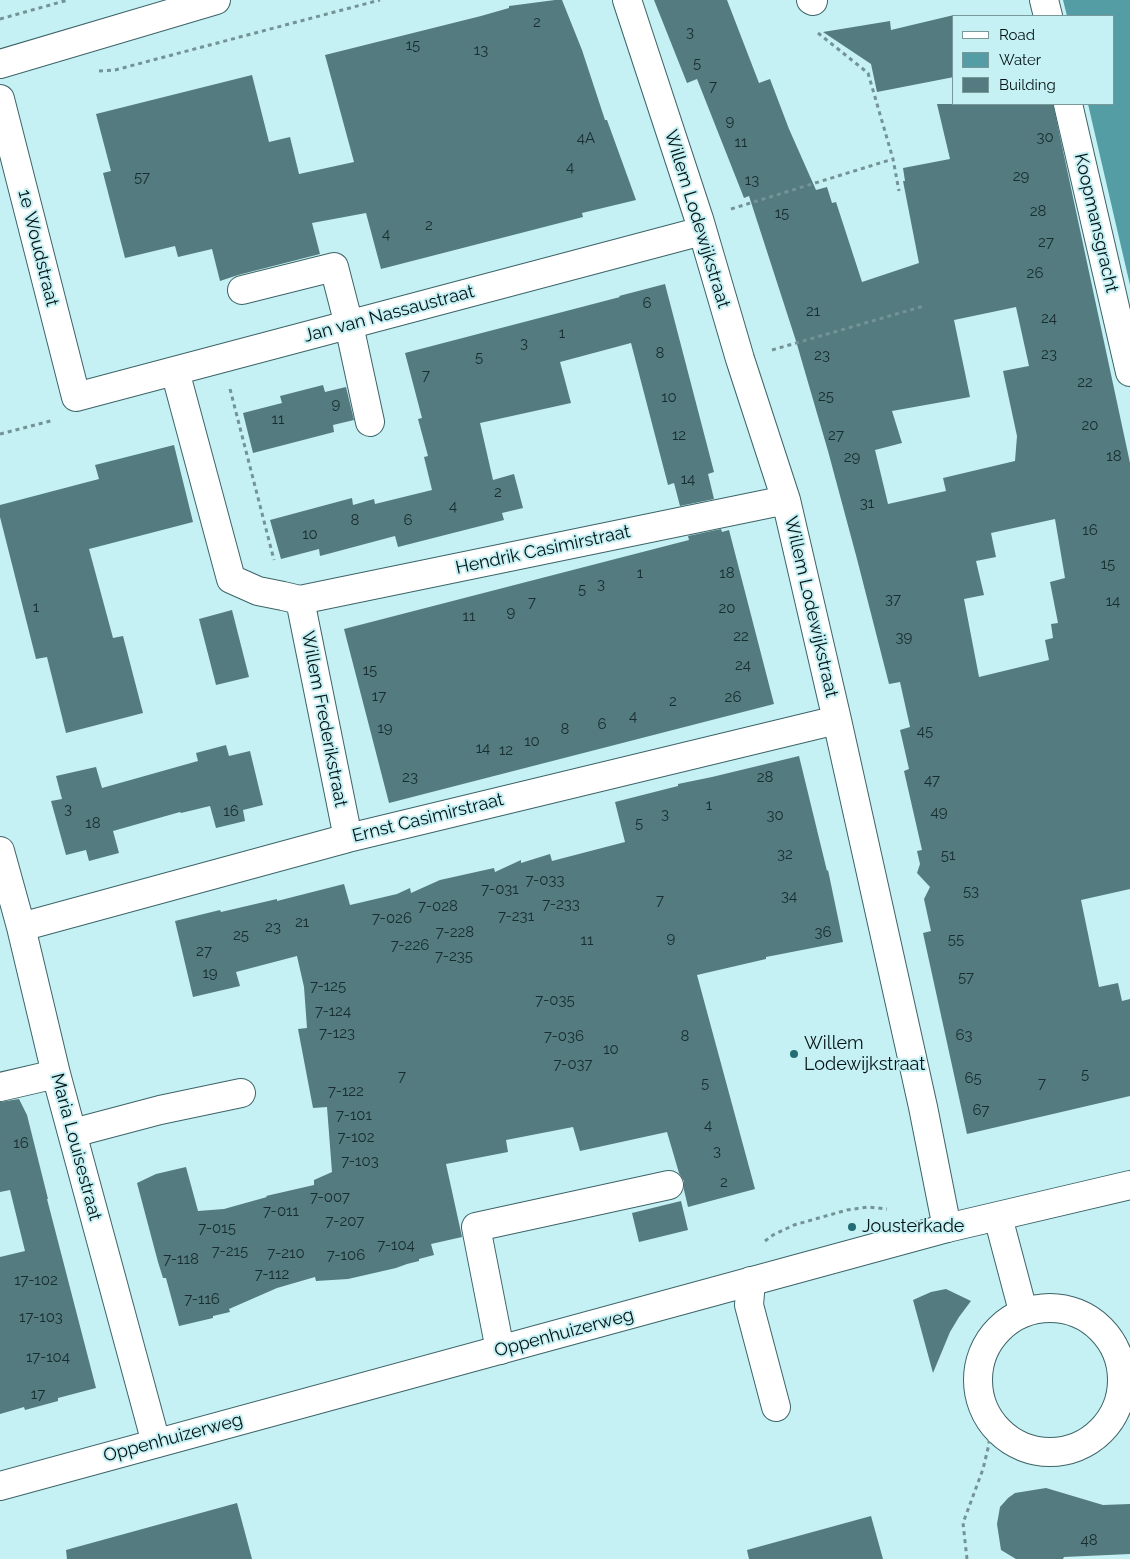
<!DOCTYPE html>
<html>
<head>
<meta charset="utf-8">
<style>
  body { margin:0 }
  #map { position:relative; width:1130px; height:1559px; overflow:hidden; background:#c5f0f4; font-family:Raleway,sans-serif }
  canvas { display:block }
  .legend { position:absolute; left:952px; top:15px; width:162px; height:90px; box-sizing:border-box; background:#c5f0f4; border:1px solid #78989a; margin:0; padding:6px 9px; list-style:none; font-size:15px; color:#041314 }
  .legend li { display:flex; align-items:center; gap:10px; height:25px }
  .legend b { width:25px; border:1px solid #78989a }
</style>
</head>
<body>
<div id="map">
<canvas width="1130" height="1559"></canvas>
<ul class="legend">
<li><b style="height:6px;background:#fff"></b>Road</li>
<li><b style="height:14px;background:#549da4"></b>Water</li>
<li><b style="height:14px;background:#547b7f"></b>Building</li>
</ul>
</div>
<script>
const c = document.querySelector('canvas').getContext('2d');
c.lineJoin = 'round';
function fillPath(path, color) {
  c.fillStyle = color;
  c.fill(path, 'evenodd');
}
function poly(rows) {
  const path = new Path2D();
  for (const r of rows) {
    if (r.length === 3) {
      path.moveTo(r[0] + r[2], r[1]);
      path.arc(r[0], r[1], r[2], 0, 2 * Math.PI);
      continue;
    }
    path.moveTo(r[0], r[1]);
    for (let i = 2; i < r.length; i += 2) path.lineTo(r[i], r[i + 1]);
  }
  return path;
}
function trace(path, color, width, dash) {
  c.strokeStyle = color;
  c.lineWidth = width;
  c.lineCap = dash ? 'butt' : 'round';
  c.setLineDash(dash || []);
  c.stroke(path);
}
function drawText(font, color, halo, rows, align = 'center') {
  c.font = font + ' Raleway,sans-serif';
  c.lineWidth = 4;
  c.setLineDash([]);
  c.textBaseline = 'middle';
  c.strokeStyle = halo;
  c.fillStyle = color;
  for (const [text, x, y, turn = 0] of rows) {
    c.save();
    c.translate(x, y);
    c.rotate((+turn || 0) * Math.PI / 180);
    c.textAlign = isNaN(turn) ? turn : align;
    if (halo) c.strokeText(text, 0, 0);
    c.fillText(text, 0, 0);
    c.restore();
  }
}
fillPath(poly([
  [1063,0,1130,0,1130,285,1088,104,1114,104,1114,16,1067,16]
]), '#549da4');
fillPath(poly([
  [555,0,562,0,582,50,605,120,607,120,636,200,582,213,583,217,381,269,366,213,312,223,320,254,238,275,220,281,212,249,178,257,175,246,125,258,103,173,111,171,96,114,252,75,269,142,290,137,299,174,354,162,325,55,481,16,509,8,509,6],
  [654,0,727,0,759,83,770,79,789,129,816,190,827,187,832,203,836,202,862,282,919,263,903,181,905,181,903,168,950,159,937,104,1053,104,1130,463,1130,889,1081,900,1099,987,1118,983,1122,1001,1130,999,1130,1096,967,1134,923,933,931,931,924,899,930,887,917,873,920,864,917,851,922,850,904,771,909,769,900,730,910,727,900,682,889,684,857,559,828,451,796,341,749,196,744,198,697,79,687,83],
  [1016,307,1029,366,1003,371,1017,436,1015,461,943,478,946,491,888,504,875,450,902,443,892,411,970,397,954,320],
  [1055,519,1065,578,1050,582,1058,623,1051,624,1053,638,1045,640,1049,660,979,677,964,599,984,595,976,561,996,557,991,533],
  [954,15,954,77,877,92,871,64,823,32,890,21,891,30],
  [665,284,714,472,708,474,714,499,680,506,674,483,668,485,631,343,560,362,571,403,480,423,493,480,514,474,523,508,502,513,504,520,398,547,395,536,320,556,319,549,281,559,270,520,352,498,353,505,374,499,375,504,432,490,424,457,428,456,418,419,422,418,405,353,620,297,619,296],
  [323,385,325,392,346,387,354,420,333,425,334,432,253,453,243,413,282,403,280,396],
  [174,445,193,522,89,549,113,638,123,636,143,713,66,733,47,657,36,659,0,517,0,505,99,479,95,465],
  [721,529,722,532,729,530,774,704,389,803,344,629,689,540,688,536],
  [232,610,249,677,216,685,199,619],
  [226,745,229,756,250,751,263,805,243,810,245,821,216,828,210,806,181,813,180,812,113,831,119,853,89,861,86,850,66,855,51,801,62,799,56,776,96,767,102,788,198,761,196,753],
  [799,756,827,871,828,870,843,942,766,957,766,959,697,975,755,1189,688,1207,684,1190,684,1181,679,1173,667,1132,580,1151,573,1127,506,1140,508,1152,446,1164,462,1237,431,1244,434,1255,419,1259,419,1261,407,1264,396,1268,348,1279,316,1281,315,1277,277,1288,229,1309,230,1312,213,1316,213,1318,179,1326,166,1278,163,1278,158,1262,137,1183,156,1174,186,1167,198,1211,224,1209,267,1197,266,1196,314,1185,314,1180,332,1172,327,1107,313,1108,298,1029,307,1028,304,987,297,956,236,972,240,986,193,997,175,921,220,910,221,912,277,899,277,901,344,884,350,905,397,894,410,888,411,893,440,880,494,868,495,872,521,860,521,863,550,854,552,861,625,842,615,802,678,786,678,784,712,777],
  [19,1099,27,1115,48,1199,47,1199,96,1388,58,1398,58,1401,25,1410,24,1407,0,1414,0,1257,25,1251,10,1190,0,1192,0,1102],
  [681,1201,688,1230,639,1242,632,1213],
  [946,1289,971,1301,959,1317,950,1332,933,1373,913,1300,931,1292],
  [1046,1488,1103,1505,1130,1504,1130,1554,1064,1557,1063,1559,1016,1559,1001,1550,997,1524,1000,1507,1008,1498,1015,1493],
  [237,1503,252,1559,67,1559,66,1550],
  [871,1516,883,1559,749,1559,747,1550]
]), '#547b7f');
const minor = poly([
  [627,0,699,219,740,359,786,500,837,720,923,1107,947,1228],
  [811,0,813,1],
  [1044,0,1048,16],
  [0,64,216,0],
  [0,99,76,397,702,231],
  [1068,104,1130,372],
  [242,290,334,267,349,325,370,422],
  [175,371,231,579,258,591,283,596,300,600,786,500],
  [300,600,348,838],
  [0,851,21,927,56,1074,156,1443],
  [21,927,348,838,837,720],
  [0,1087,56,1074],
  [73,1133,160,1110,241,1093],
  [998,1217,1023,1311],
  [751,1281,749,1305,776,1407],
  [1050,1380,72],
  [500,1350,476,1227,669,1185]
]);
const major = poly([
  [0,1486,947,1228,1130,1185]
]);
trace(minor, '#3d6468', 30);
trace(major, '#3d6468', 30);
trace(poly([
  [0,19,68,0],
  [818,33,868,73,893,159,899,191],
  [99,71,115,70,380,0],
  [731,209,893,159],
  [772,350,924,306],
  [230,389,274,560],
  [0,434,54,420],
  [765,1241,773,1235,794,1225,847,1210,868,1207,887,1209],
  [967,1559,963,1523,983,1469,989,1444,989,1422]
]), '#749396', 3, [4, 4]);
trace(minor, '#fff', 28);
trace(major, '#fff', 28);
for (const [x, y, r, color] of [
  [794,1054,5,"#216d73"],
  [852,1227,5,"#216d73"]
]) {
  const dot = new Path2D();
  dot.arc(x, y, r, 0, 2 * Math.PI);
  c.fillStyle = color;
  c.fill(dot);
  trace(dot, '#c5f0f4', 2);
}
drawText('15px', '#182d2f', null, [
  ["2",537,22],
  ["3",690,32],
  ["15",413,45],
  ["13",481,50],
  ["5",697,63],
  ["7",713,86],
  ["9",730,121],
  ["30",1045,137],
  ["4A",586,138],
  ["11",741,142],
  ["4",570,167],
  ["29",1021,176],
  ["57",142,177],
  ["13",752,180],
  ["28",1038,211],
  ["15",782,213],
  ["2",429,225],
  ["4",386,234],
  ["27",1046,242],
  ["26",1035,273],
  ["6",647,303],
  ["21",813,311],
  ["24",1049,318],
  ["1",562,333],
  ["3",524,343],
  ["8",660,353],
  ["23",1049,354],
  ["23",822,355],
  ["5",479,357],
  ["7",426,375],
  ["22",1085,382],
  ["25",826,396],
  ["10",669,397],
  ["9",336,404],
  ["11",278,419],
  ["20",1090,425],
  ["12",679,435],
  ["27",836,435],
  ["18",1114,456],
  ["29",852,457],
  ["14",688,479],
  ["2",498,492],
  ["31",867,503],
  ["4",453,506],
  ["8",355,520],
  ["6",408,520],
  ["16",1090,530],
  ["10",310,534],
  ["15",1108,564],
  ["1",640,573],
  ["18",727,573],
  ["3",601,584],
  ["5",582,589],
  ["37",893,599],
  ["14",1113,601],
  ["7",532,602],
  ["1",36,607],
  ["20",727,608],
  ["9",511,612],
  ["11",469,616],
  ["22",741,636],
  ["39",904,637],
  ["24",743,665],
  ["15",370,670],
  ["17",379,696],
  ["26",733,697],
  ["2",673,701],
  ["4",633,716],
  ["6",602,724],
  ["19",385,728],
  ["8",565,729],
  ["45",925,731],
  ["10",532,741],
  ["14",483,748],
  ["12",506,750],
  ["23",410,777],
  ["28",765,777],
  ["47",932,780],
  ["1",709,805],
  ["3",68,809],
  ["16",231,811],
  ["49",939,812],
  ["3",665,814],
  ["30",775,815],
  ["18",93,823],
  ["5",639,823],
  ["32",785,854],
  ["51",948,855],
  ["7-033",545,880],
  ["7-031",500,889],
  ["53",971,891],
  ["34",789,896],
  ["7",660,900],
  ["7-233",561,904],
  ["7-028",438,906],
  ["7-231",516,916],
  ["7-026",392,918],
  ["21",302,922],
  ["23",273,927],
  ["7-228",455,932],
  ["36",823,932],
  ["25",241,935],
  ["9",671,938],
  ["55",956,939],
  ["11",587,940],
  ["7-226",410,945],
  ["27",204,951],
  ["7-235",454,956],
  ["19",210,973],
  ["57",966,977],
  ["7-125",328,986],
  ["7-035",555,1000],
  ["7-124",333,1011],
  ["7-123",337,1033],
  ["63",964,1035],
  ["7-036",564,1036],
  ["8",685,1036],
  ["10",611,1049],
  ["7-037",573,1064],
  ["5",1085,1074],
  ["7",402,1076],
  ["65",973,1078],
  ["5",705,1083],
  ["7",1042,1083],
  ["7-122",346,1091],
  ["67",981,1110],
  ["7-101",354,1115],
  ["4",708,1125],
  ["7-102",356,1137],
  ["16",21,1143],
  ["3",717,1151],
  ["7-103",360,1161],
  ["2",724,1182],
  ["7-007",330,1197],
  ["7-011",281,1211],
  ["7-207",345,1221],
  ["7-015",217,1228],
  ["7-104",396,1245],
  ["7-215",230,1251],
  ["7-210",286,1253],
  ["7-106",346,1255],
  ["7-118",181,1259],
  ["7-112",272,1274],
  ["17-102",36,1280],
  ["7-116",202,1299],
  ["17-103",41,1317],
  ["17-104",48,1357],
  ["17",38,1394],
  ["48",1089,1540]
]);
drawText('18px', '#041314', '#c5f0f4', [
  ["Willem Lodewijkstraat",697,219,73],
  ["Koopmansgracht",1096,223,77],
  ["1e Woudstraat",38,248,76],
  ["Jan van Nassaustraat",389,314,-15],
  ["Hendrik Casimirstraat",543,550,-12],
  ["Willem Lodewijkstraat",811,607,77],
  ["Willem Frederikstraat",324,719,79],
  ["Ernst Casimirstraat",428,818,-14],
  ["Maria Louisestraat",76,1147,75],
  ["Oppenhuizerweg",564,1333,-15],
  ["Oppenhuizerweg",173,1438,-15]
]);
drawText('18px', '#041314', '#c5f0f4', [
  ["Willem",804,1044],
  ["Lodewijkstraat",804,1065],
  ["Jousterkade",862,1227]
], 'left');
</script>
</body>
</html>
